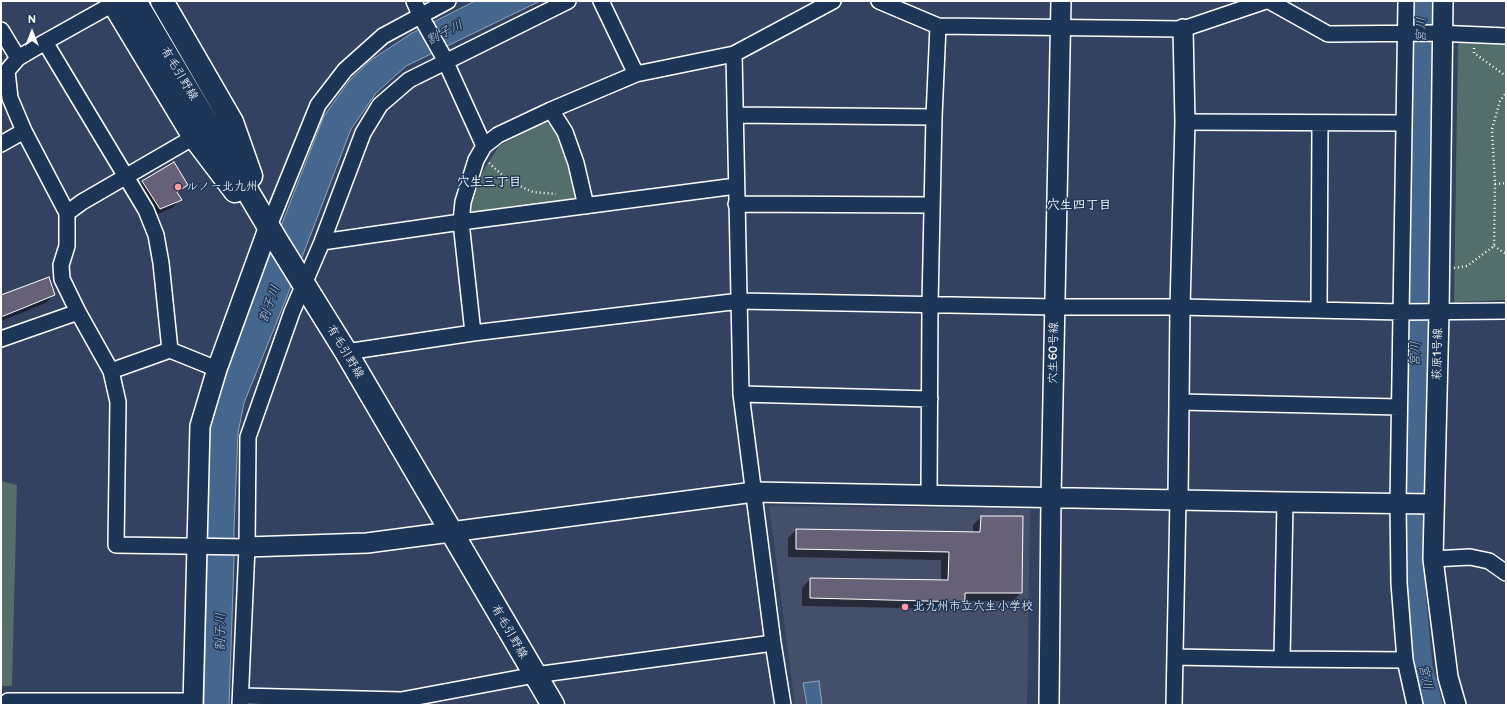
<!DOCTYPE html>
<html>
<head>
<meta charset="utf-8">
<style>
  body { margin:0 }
  #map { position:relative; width:1507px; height:706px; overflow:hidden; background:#334260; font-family:"Balsamiq Sans",sans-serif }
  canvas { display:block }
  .frame { position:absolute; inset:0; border:2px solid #fff; pointer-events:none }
  .north { position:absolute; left:12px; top:12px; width:40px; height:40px; -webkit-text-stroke:3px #1d3557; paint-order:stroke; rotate:0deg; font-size:11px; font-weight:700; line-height:16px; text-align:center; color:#fff }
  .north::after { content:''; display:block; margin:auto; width:14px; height:18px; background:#fff; clip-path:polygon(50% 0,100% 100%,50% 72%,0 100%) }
</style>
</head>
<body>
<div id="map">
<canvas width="1507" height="706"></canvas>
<div class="frame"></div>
<div class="north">N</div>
</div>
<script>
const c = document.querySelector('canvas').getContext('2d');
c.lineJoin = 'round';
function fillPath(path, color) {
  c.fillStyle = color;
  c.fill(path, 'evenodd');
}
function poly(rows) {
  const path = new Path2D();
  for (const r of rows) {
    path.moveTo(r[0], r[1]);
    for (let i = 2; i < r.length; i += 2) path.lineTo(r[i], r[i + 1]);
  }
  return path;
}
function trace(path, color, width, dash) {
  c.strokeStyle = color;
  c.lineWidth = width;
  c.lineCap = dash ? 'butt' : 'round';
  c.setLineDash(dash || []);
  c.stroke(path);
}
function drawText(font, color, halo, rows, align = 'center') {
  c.font = font + ' "Balsamiq Sans","Klee One",sans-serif';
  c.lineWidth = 3;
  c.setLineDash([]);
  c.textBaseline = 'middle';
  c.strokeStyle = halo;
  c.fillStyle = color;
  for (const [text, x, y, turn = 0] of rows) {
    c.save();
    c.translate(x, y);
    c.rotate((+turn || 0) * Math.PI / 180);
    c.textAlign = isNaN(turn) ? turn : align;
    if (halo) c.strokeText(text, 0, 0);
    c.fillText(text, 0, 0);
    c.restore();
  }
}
fillPath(poly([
  [769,506,1030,509,1027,705,795,705]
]), '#464f6a');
fillPath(poly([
  [1458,43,1506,44,1506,300,1454,302],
  [545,122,552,125,566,149,579,195,573,200,475,214,470,209,483,171,499,146],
  [1,481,17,485,12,686,1,686]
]), '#546e6b');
const water = poly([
  [475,1,540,1,406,66,376,93,351,129,286,299,244,403,238,433,234,529,234,558,229,705,204,705,210,425,220,392,265,267,324,116,350,80,371,60,412,33,475,1],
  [819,681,822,705,807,705,803,683,819,681]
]);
fillPath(water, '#46678d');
trace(water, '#90a4bb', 1);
fillPath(poly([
  [143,182,187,185,177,194,180,200,172,208,151,217,135,190],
  [54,294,46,303,1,321,1,297],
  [981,517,1021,593,1012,601,964,601,955,609,802,606,802,588,810,579,941,581,941,560,788,557,788,538,796,530,973,533,973,525]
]), '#0007');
trace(poly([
  [1422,1,1413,519,1414,593,1421,666,1431,705]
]), '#46678d', 23);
const building = poly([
  [174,162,188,185,177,192,182,200,160,209,142,181,174,162],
  [49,277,55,295,1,317,1,295,49,277],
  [981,516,1023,516,1022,593,965,593,965,602,810,598,810,578,948,580,949,552,796,549,796,529,980,532,981,516]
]);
fillPath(building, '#666176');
trace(building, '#fff', 1);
const minor = poly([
  [414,1,420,15,443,56,484,146],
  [601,1,636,74],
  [879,1,938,26,1183,29,1266,1],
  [1269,1,1328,34,1435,33,1506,36],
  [1406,1,1398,503,1399,583,1405,660,1415,705],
  [113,4,45,42,18,58,7,71,10,98,24,131,67,213,67,246,61,265,62,279,78,312,111,371,118,402,116,545,247,547],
  [1,30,18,58],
  [45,42,146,210,156,235,161,263,170,350],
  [734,54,741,394,773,643,783,705],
  [551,110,565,132,576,163,586,206],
  [735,115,934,117],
  [1185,122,1404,123],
  [1,144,24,131],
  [736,204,932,205],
  [67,213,82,202,194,137],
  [269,226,318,105,345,70,383,36,448,1],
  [322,242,461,222,736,186],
  [1319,310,1320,124],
  [473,333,461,222,463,202,476,160,484,146,498,135,551,110,636,74,734,54,833,1],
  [1,339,78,312],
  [346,352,473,333,740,301,1055,307,1180,307,1402,312,1506,311],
  [111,371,170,350,217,369],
  [741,394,930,399],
  [1180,402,1399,407],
  [929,495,930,304,934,117,938,26],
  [1433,559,1470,557,1489,561,1506,573],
  [1175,657,1282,659,1405,660],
  [1282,659,1285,502],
  [241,696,401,700,535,675,773,643],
  [8,705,8,701,193,701],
  [240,705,247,547,248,437,292,312,322,242,363,133,380,105,409,80,568,1],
  [1174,705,1178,499]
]);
const tertiary = poly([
  [1443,1,1439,313,1433,559,1448,677,1456,705],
  [1178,499,1180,307,1185,122,1183,29],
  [247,547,367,543,754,492,1285,502,1434,504],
  [193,705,200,426,217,369,269,226],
  [1049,705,1051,497,1061,1]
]);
const primary = poly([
  [112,1,194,137,235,191],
  [135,1,277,241,346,352,553,705],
  [162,1,232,122,251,176]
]);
trace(minor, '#fff', 18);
trace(tertiary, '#fff', 22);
trace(primary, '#fff', 25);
trace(poly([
  [1474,48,1474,53,1506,76],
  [489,163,509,181,533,192,556,194],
  [1495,184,1506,183],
  [1494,246,1506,254],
  [1454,268,1467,266,1494,246,1495,184,1492,129,1500,101,1506,93]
]), '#fff', 2.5, [1, 3]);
trace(minor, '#1d3557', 15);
trace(tertiary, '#1d3557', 19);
trace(primary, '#1d3557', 22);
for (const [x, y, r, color] of [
  [178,187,4,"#ff9aa2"],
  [905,607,4,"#ff9aa2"]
]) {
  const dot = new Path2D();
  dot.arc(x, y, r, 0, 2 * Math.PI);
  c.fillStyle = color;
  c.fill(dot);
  trace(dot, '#1d3557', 1.5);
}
drawText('12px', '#fff', '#1d3557', [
  ["有毛引野線",179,74,59],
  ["有毛引野線",345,352,59],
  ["穴生60号線",1054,353,-89],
  ["萩原1号線",1438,354,-89],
  ["有毛引野線",509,632,60]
]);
drawText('12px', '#fff', '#1d3557', [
  ["ルノー北九州",186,187],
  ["北九州市立穴生小学校",913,607]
], 'left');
drawText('italic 13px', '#b5c2d1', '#1d3557', [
  ["宮川",1422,30,-89],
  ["割子川",445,33,-27],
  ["割子川",270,304,-70],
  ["宮川",1416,354,-89],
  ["割子川",221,632,-89],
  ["宮川",1425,677,78]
]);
drawText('bold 13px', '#fff', '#1d3557', [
  ["穴生三丁目",489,183],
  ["穴生四丁目",1079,206]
]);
</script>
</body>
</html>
